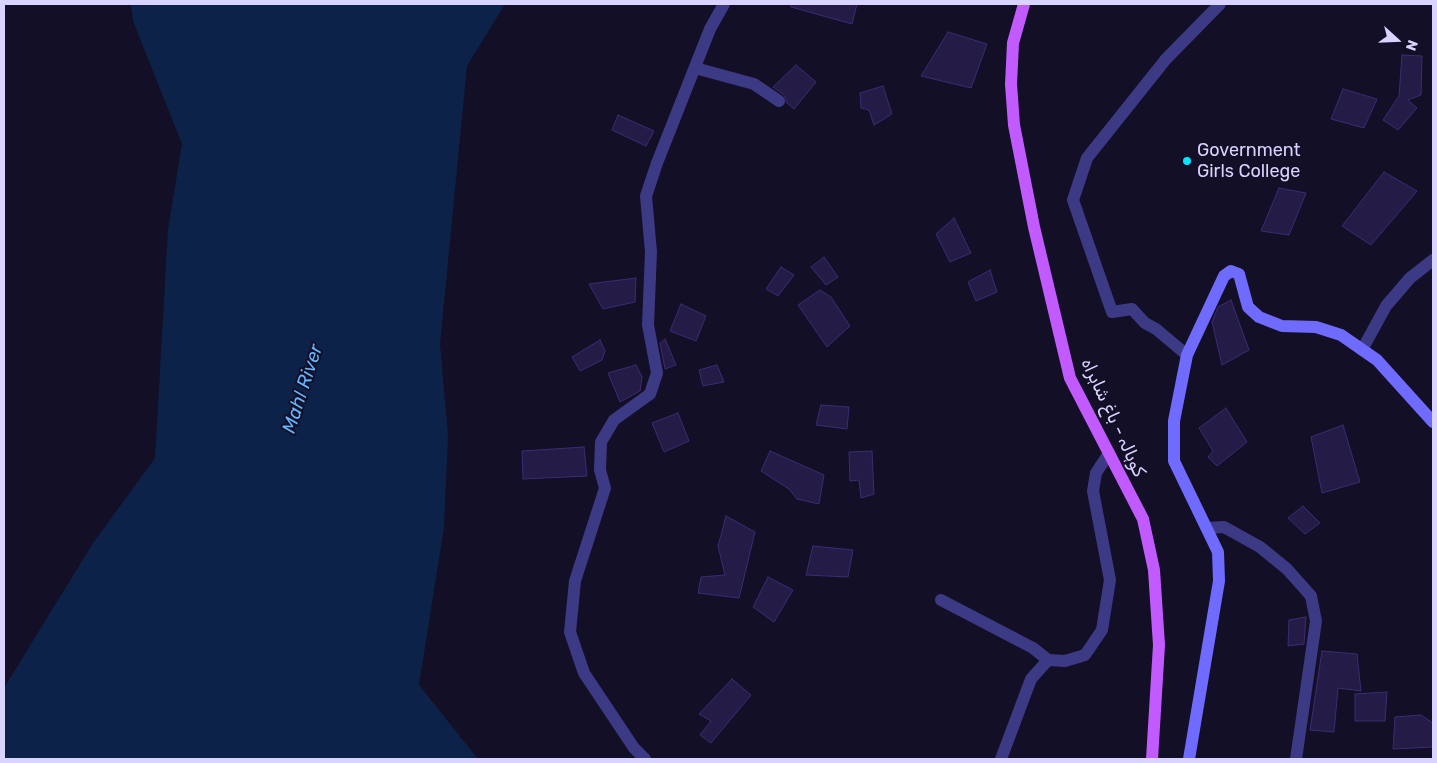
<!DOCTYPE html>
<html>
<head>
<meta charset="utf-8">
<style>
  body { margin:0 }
  #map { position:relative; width:1437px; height:763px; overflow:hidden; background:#130f26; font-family:Rubik,sans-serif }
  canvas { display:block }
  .frame { position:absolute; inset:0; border:5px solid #d9d4ff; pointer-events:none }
  .north { position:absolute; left:1372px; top:15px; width:50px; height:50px; -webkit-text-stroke:4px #130f26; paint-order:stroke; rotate:110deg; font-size:14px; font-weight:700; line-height:20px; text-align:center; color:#d9d4ff }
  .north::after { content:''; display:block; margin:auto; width:18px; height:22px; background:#d9d4ff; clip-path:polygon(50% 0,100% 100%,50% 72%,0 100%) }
</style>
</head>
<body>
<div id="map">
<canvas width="1437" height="763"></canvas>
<div class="frame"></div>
<div class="north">N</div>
</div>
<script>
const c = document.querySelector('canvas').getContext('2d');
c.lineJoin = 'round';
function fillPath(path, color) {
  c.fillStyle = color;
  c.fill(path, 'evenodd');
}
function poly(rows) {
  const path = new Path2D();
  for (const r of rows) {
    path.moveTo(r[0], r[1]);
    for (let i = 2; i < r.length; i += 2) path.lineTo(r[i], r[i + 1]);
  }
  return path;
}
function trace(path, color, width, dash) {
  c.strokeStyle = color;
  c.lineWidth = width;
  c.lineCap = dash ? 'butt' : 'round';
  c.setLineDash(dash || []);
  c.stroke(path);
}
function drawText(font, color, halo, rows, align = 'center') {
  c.font = font + ' Rubik,"Noto Sans Arabic",sans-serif';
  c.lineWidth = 4;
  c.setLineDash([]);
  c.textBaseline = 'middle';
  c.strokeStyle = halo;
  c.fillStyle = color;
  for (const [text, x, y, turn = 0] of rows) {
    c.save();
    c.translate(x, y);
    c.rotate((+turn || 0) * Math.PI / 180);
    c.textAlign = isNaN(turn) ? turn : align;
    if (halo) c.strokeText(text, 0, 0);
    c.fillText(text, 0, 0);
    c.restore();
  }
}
fillPath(poly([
  [131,4,505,4,467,66,440,344,448,435,444,527,419,685,478,759,4,759,4,688,93,543,155,458,168,229,182,144,133,21]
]), '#0c2248');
const building = poly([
  [791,4,857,4,852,24,791,7,791,4],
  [948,32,987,44,971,88,921,76,948,32],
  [1402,55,1422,56,1421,95,1408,100,1417,108,1398,130,1383,120,1399,96,1402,55],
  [796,65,816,82,794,109,787,103,784,95,773,87,796,65],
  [883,86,892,114,874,125,869,110,861,108,860,93,883,86],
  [1343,89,1377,99,1364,128,1331,119,1343,89],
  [618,115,654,131,646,146,612,130,618,115],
  [1384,172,1417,191,1371,245,1342,226,1384,172],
  [1279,188,1306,193,1289,235,1261,231,1279,188],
  [954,218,971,253,950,262,936,234,954,218],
  [824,257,838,277,826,285,811,267,824,257],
  [781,267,794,275,778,296,766,289,781,267],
  [990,270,997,292,976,301,968,282,990,270],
  [636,278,635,302,603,309,589,284,636,278],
  [820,290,831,297,850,326,827,347,798,305,820,290],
  [1231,300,1249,350,1222,365,1212,322,1218,307,1231,300],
  [681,304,706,316,696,341,670,331,681,304],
  [665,339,676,365,665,369,660,343,665,339],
  [600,340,605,351,602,360,580,371,572,357,600,340],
  [636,365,642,377,640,391,620,402,608,373,636,365],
  [717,365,724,382,703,386,699,370,717,365],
  [821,405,849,407,847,429,816,425,821,405],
  [1226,408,1247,442,1217,466,1208,457,1213,451,1199,428,1226,408],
  [678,413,689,441,664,452,652,423,678,413],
  [1343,425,1360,482,1322,493,1311,437,1343,425],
  [584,447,587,476,523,479,522,451,584,447],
  [770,451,824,475,819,504,797,499,789,489,761,471,770,451],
  [872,451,874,494,861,498,859,480,850,481,849,452,872,451],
  [1303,506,1320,523,1305,534,1288,518,1303,506],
  [726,516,755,532,739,598,698,593,701,577,725,575,718,546,726,516],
  [813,546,853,550,848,577,806,575,813,546],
  [768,577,793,590,774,622,753,607,768,577],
  [1306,617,1304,644,1288,646,1289,620,1306,617],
  [1322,651,1357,654,1361,691,1338,688,1334,732,1310,730,1322,651],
  [732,679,751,695,711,743,700,735,711,721,699,714,732,679],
  [1387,692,1385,721,1355,721,1355,694,1387,692],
  [1421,715,1433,723,1433,747,1393,749,1395,717,1421,715]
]);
fillPath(building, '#241b47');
trace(building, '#3b2d73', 1);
trace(poly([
  [695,68,754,84,779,101],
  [1362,350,1386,306,1410,278,1433,260],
  [1187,355,1156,329,1145,323,1132,309,1112,312,1073,200,1087,158,1166,59,1220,4],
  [1207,528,1224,527,1260,547,1287,569,1311,596,1316,621,1296,759],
  [941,600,1033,648,1048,660,1065,661,1085,655,1102,630,1110,580,1093,491,1096,473,1109,453],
  [645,759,634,748,584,673,570,632,575,581,605,488,600,470,601,442,614,420,650,394,657,373,648,325,651,252,646,196,657,163,710,29,724,4],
  [1001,759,1031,679,1048,660]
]), '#3d3a85', 12);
trace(poly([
  [1189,759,1219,581,1218,552,1174,461,1174,421,1187,355,1224,276,1231,271,1239,274,1248,307,1259,317,1282,326,1316,327,1341,335,1377,360,1433,422]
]), '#6f6bff', 12);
trace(poly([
  [1024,4,1013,43,1011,84,1014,125,1034,227,1070,378,1143,519,1154,570,1159,645,1152,759]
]), '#c25bff', 12);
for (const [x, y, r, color] of [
  [1187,161,5,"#00e5ff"]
]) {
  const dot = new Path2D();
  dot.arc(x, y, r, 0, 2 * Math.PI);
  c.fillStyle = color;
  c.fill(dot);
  trace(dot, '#130f26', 2);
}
drawText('18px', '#d9d4ff', '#130f26', [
  ["Government",1197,151],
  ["Girls College",1197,172]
], 'left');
drawText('18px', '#d9d4ff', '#130f26', [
  ["کوہالہ - باغ شاہراہ",1113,418,65]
]);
drawText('italic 19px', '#62b6ff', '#130f26', [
  ["Mahl River",303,389,-72]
]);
</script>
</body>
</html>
